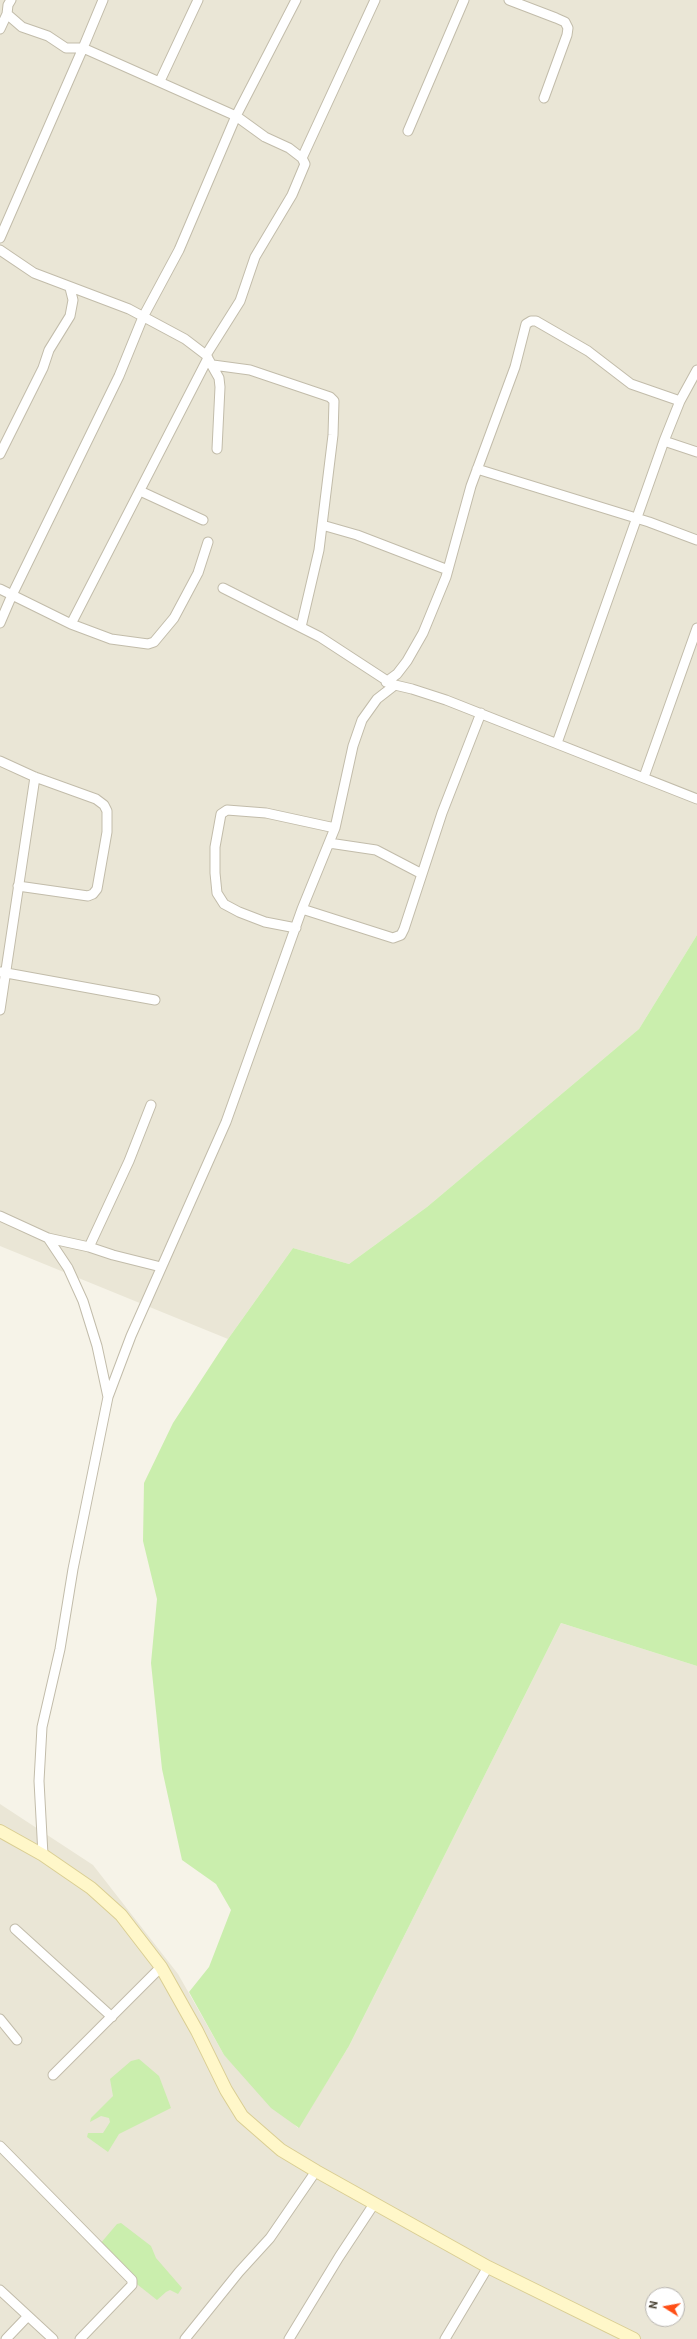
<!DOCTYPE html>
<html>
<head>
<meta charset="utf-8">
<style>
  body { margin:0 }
  #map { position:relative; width:697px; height:2339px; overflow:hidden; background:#f6f3e8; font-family:Roboto,sans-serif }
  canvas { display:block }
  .north { position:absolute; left:645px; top:2287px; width:40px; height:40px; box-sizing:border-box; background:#fff; border:1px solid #b7b4af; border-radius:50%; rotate:281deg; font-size:11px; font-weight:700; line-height:16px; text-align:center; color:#4a4436 }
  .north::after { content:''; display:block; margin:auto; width:14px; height:18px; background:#ff4f16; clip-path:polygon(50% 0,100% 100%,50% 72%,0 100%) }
</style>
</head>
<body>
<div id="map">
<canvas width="697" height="2339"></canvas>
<div class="north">N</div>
</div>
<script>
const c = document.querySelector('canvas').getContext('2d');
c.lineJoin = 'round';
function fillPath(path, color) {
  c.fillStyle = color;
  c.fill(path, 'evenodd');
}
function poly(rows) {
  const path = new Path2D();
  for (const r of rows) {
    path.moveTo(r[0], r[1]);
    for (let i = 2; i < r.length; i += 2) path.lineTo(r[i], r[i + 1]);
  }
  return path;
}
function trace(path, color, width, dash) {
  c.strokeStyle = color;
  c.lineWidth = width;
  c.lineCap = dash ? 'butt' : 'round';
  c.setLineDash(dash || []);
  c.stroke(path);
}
fillPath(poly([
  [0,0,697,0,697,935,639,1029,427,1207,349,1264,293,1248,228,1339,0,1246],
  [561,1623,697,1666,697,2339,0,2339,0,1804,93,1865,178,1974,224,2055,298,2128,349,2046],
  [653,2295,677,2295,677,2319,653,2319]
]), '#eae6d6');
fillPath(poly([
  [697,935,697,1666,561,1623,349,2046,299,2128,271,2108,224,2055,189,1992,209,1967,231,1910,216,1884,182,1860,162,1769,151,1663,157,1599,143,1541,144,1483,173,1423,228,1339,293,1248,349,1264,427,1207,639,1029],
  [139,2059,159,2076,171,2108,119,2134,108,2152,87,2137,88,2133,103,2133,110,2122,109,2118,101,2116,90,2122,91,2118,113,2096,110,2079,131,2061],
  [121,2223,151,2246,156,2258,182,2288,178,2294,170,2290,166,2292,157,2300,138,2285,100,2244,117,2224]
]), '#caeead');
const street = poly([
  [509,0,556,18,565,22,568,28,567,35,544,98],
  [7,14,8,5,11,0],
  [0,29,7,14,22,27,48,36,66,48,83,48,103,0],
  [160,81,198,0],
  [408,131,464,0],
  [302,158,375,0],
  [0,238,83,48,236,116,296,0],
  [0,250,34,273,129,309,185,339,206,355,219,378,220,387,217,449],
  [213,365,250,370,330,397,334,401,333,435,319,550,301,627],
  [664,441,697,452],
  [0,454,43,368,49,350,70,316,73,300,70,288],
  [477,469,649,522,697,540],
  [140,491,203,520],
  [322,525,357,535,448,570],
  [223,588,320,637,392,684],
  [0,589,71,624,111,639,148,644,154,642,174,618,198,573,208,542],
  [0,623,12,595,119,376,143,317,179,250,236,116,265,137,289,148,302,158,305,164,292,195,255,257,240,301,206,355],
  [71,624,208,358],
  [386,682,397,674,407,661,423,633,446,577,471,486,515,367,526,324,531,321,536,321,588,351,631,384,680,401],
  [557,743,664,441,680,401,697,370],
  [0,761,35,777,96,799,104,805,107,811,107,832,97,889,93,894,88,896,18,886],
  [644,777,697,628],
  [329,843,376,850,422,874],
  [302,909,393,938,401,935,404,929,442,813,481,713],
  [296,928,265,922,239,912,224,904,217,893,215,873,215,847,221,814,227,810,266,813,335,828],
  [1,972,155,1000],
  [0,1010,35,777],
  [0,1216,48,1238,68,1268,83,1301,97,1346,108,1397],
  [48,1238,89,1247,113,1255,161,1267],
  [89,1247,129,1161,151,1105],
  [43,1855,39,1781,42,1727,60,1649,73,1569,108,1397,131,1336,226,1122,302,909,335,828,353,746,362,720,377,699,395,685,412,689,446,700,697,799],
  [15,1929,112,2017],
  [0,2019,17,2040],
  [53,2075,161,1967],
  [0,2146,132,2280,132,2285,80,2339],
  [0,2290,53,2339],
  [6,2339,28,2316],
  [185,2339,239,2272,270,2238,316,2171],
  [289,2339,339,2257,374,2204],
  [445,2339,488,2267]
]);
const secondary = poly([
  [0,1831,43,1855,91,1888,121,1915,161,1967,197,2031,226,2090,242,2116,281,2150,316,2171,488,2267,634,2339]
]);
trace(street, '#c2bcaa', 11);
trace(secondary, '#dace93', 14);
trace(street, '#fff', 9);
trace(secondary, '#fff7c9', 12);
</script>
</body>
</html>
